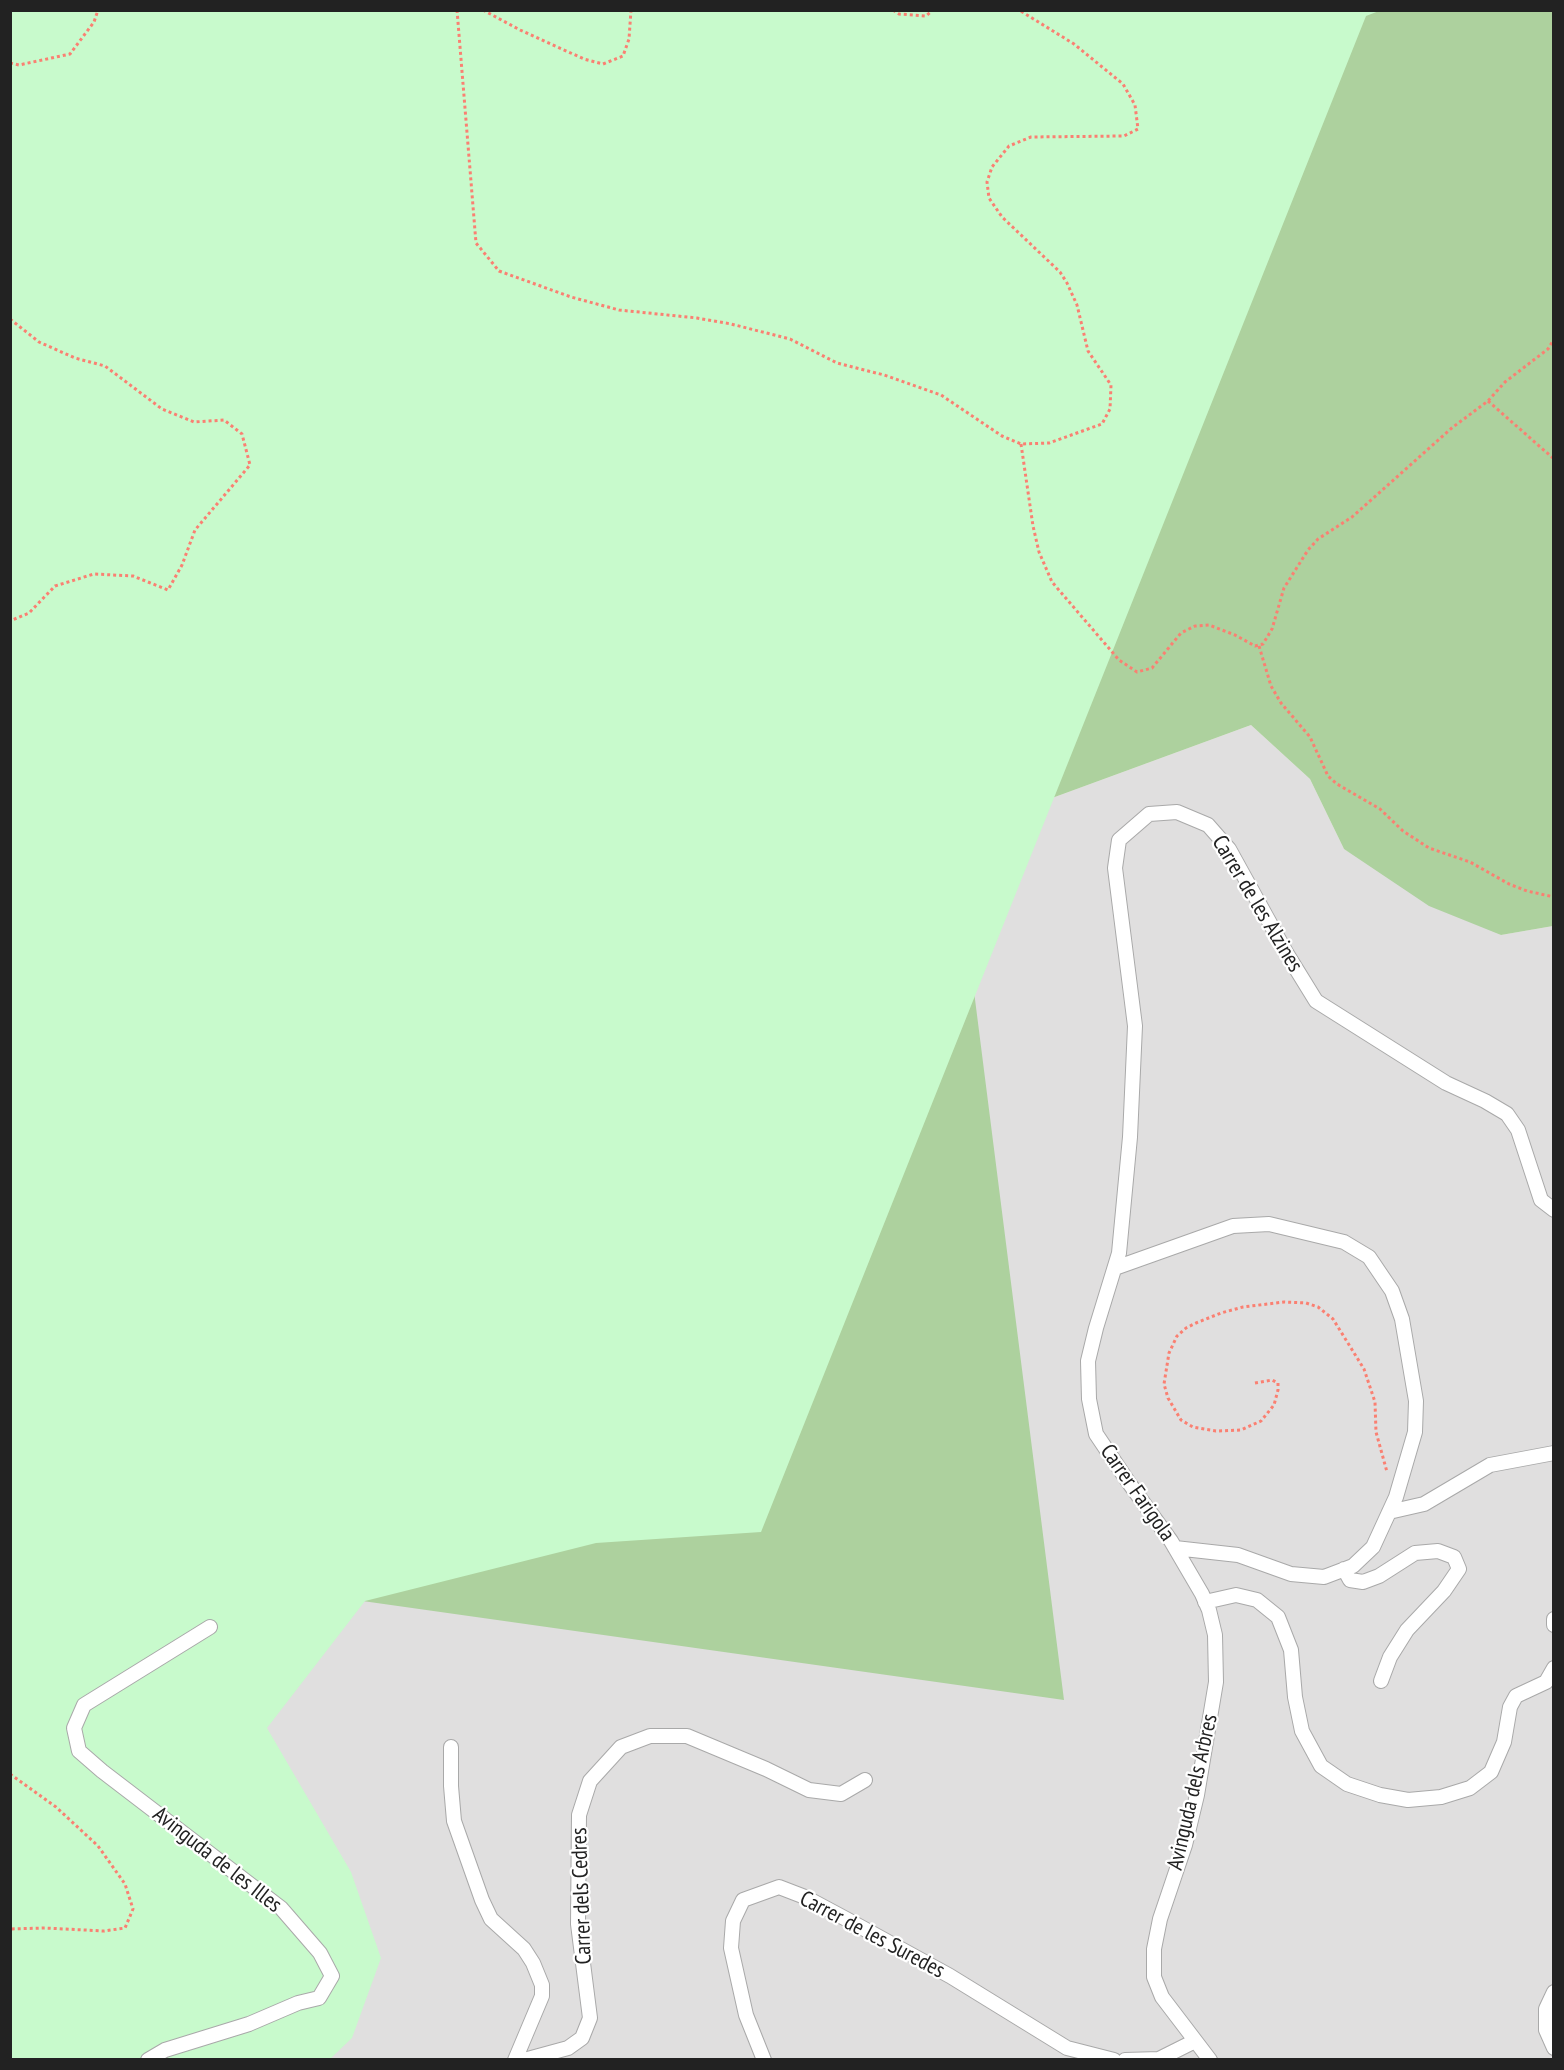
<!DOCTYPE html>
<html>
<head>
<meta charset="utf-8">
<style>
  body { margin:0 }
  #map { position:relative; width:1564px; height:2070px; overflow:hidden; background:#f2efe9; font-family:"PT Sans Narrow",sans-serif }
  canvas { display:block }
  .frame { position:absolute; inset:0; border:12px solid #222; pointer-events:none }
</style>
</head>
<body>
<div id="map">
<canvas width="1564" height="2070"></canvas>
<div class="frame"></div>
</div>
<script>
const c = document.querySelector('canvas').getContext('2d');
c.lineJoin = 'round';
function fillPath(path, color) {
  c.fillStyle = color;
  c.fill(path, 'evenodd');
}
function poly(rows) {
  const path = new Path2D();
  for (const r of rows) {
    path.moveTo(r[0], r[1]);
    for (let i = 2; i < r.length; i += 2) path.lineTo(r[i], r[i + 1]);
  }
  return path;
}
function trace(path, color, width, dash) {
  c.strokeStyle = color;
  c.lineWidth = width;
  c.lineCap = dash ? 'butt' : 'round';
  c.setLineDash(dash || []);
  c.stroke(path);
}
function drawText(font, color, halo, rows, align = 'center') {
  c.font = font + ' "PT Sans Narrow",sans-serif';
  c.lineWidth = 4.5;
  c.setLineDash([]);
  c.textBaseline = 'middle';
  c.strokeStyle = halo;
  c.fillStyle = color;
  for (const [text, x, y, turn = 0] of rows) {
    c.save();
    c.translate(x, y);
    c.rotate((+turn || 0) * Math.PI / 180);
    c.textAlign = isNaN(turn) ? turn : align;
    if (halo) c.strokeText(text, 0, 0);
    c.fillText(text, 0, 0);
    c.restore();
  }
}
fillPath(poly([
  [1251,725,1310,779,1344,849,1501,935,1553,926,1553,2059,132,2059,80,1665,954,834]
]), '#e0dfdf');
fillPath(poly([
  [11,11,1553,11,1553,926,1501,935,1429,906,1344,849,1310,779,1251,725,954,834,1064,1700,235,1583,11,2060]
]), '#add19e');
fillPath(poly([
  [11,11,1379,11,1366,16,761,1532,596,1543,365,1601,267,1728,351,1872,381,1958,352,2038,330,2059,11,2060]
]), '#c8facc');
const street = poly([
  [1115,1268,1233,1226,1269,1224,1344,1242,1369,1257,1392,1291,1402,1319,1416,1401,1415,1432,1396,1497,1373,1547,1353,1566,1324,1577,1291,1574,1238,1555,1175,1548],
  [1389,1512,1424,1504,1490,1465,1554,1453],
  [1344,1569,1350,1580,1363,1582,1379,1576,1415,1553,1438,1551,1454,1557,1459,1569,1444,1591,1407,1630,1390,1657,1381,1681],
  [1205,1602,1236,1595,1257,1600,1278,1617,1291,1650,1295,1697,1302,1731,1321,1766,1347,1784,1380,1795,1408,1800,1441,1797,1470,1788,1491,1772,1504,1742,1510,1707,1516,1696,1546,1682,1554,1668],
  [1554,1619,1554,1625],
  [451,1747,451,1786,454,1821,482,1900,491,1919,524,1949,533,1963,542,1985,542,1996,515,2060],
  [1554,1992,1546,2009,1546,2030,1554,2048],
  [148,2060,165,2050,249,2024,298,2003,319,1998,332,1976,320,1953,281,1908,102,1771,79,1751,74,1728,84,1705,210,1627],
  [524,2060,568,2048,582,2038,590,2018,578,1924,579,1815,590,1781,621,1747,650,1736,687,1736,766,1769,809,1790,841,1794,865,1780],
  [764,2060,746,2015,731,1948,733,1921,743,1900,779,1887,805,1897,848,1920,950,1976,1067,2048,1114,2060],
  [1125,2060,1159,2059,1195,2041],
  [1210,2060,1162,1997,1154,1977,1154,1949,1160,1919,1185,1845,1197,1795,1216,1682,1215,1635,1209,1610,1202,1594,1171,1541,1129,1483,1096,1434,1089,1399,1088,1361,1096,1328,1119,1253,1130,1137,1135,1026,1115,868,1119,840,1149,814,1177,812,1208,825,1229,849,1287,954,1316,1001,1446,1083,1485,1101,1507,1114,1518,1130,1541,1200,1554,1210]
]);
trace(street, '#a9a9a9', 16);
trace(poly([
  [457,10,476,243,499,271,571,297,619,310,697,318,731,324,790,339,837,363,884,375,941,395,1002,436,1021,444,1049,443,1102,424,1110,409,1111,385,1088,351,1077,305,1067,283,1060,272,1002,217,989,198,987,182,992,167,1009,146,1031,137,1124,136,1138,129,1135,105,1123,84,1074,44,1019,10],
  [483,10,520,30,584,59,603,64,623,56,629,39,631,10],
  [893,10,899,14,926,16,933,10],
  [10,63,19,65,70,54,94,22,98,10],
  [10,319,39,342,75,358,105,366,162,409,194,422,224,420,242,434,250,465,195,530,182,565,168,590,133,576,94,574,55,586,29,613,10,621],
  [1488,401,1554,459],
  [1021,444,1033,526,1039,552,1052,582,1119,660,1137,672,1152,668,1181,633,1195,626,1209,625,1235,635,1255,646,1263,644,1272,629,1284,588,1308,550,1318,539,1352,517,1453,427,1488,401,1505,382,1548,349,1554,339],
  [1259,646,1271,686,1281,703,1310,737,1328,776,1337,784,1380,809,1403,831,1429,848,1470,862,1509,884,1527,891,1554,897],
  [1255,1383,1272,1380,1278,1383,1278,1390,1274,1405,1261,1421,1241,1430,1216,1431,1193,1427,1181,1420,1168,1398,1164,1384,1169,1353,1177,1336,1186,1328,1196,1323,1221,1313,1243,1307,1284,1302,1306,1303,1318,1307,1333,1319,1364,1369,1375,1402,1376,1432,1387,1472],
  [10,1774,56,1807,98,1846,125,1884,133,1909,125,1928,104,1931,45,1928,10,1929]
]), '#fa8072', 3, [3, 3]);
trace(street, '#fff', 14);
drawText('22px', '#222', '#fff', [
  ["Carrer de les Alzines",1257,904,59],
  ["Carrer Farigola",1137,1493,55],
  ["Avinguda dels Arbres",1193,1792,-77],
  ["Avinguda de les Illes",217,1860,38],
  ["Carrer dels Cedres",582,1896,-92],
  ["Carrer de les Suredes",872,1935,28]
]);
</script>
</body>
</html>
